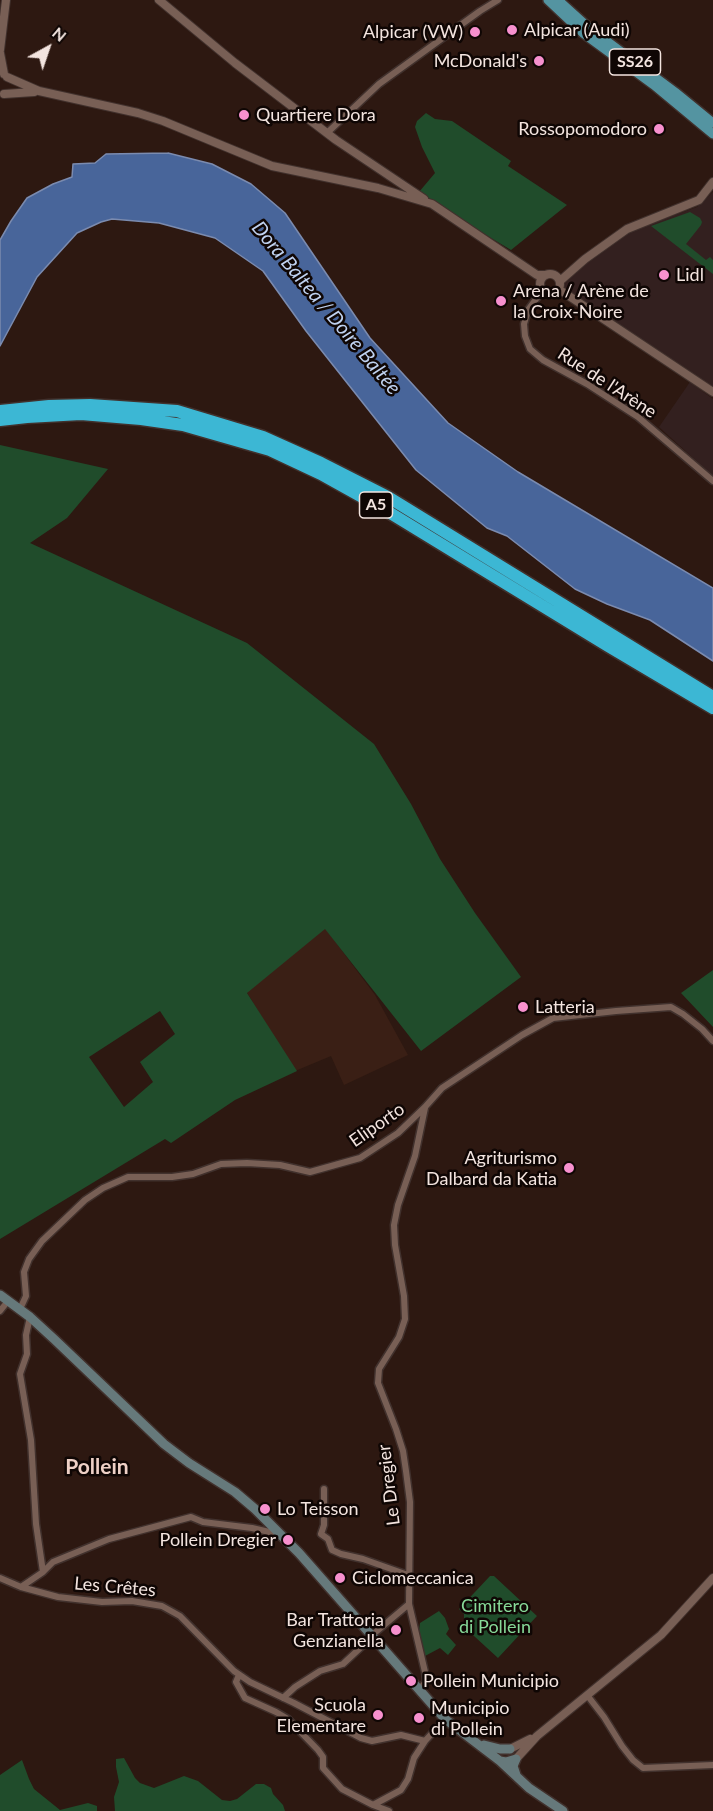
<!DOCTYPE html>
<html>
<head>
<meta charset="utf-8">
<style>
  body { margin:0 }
  #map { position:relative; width:713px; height:1811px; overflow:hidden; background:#2d1811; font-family:Lato,sans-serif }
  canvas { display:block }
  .north { position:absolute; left:18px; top:18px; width:60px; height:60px; -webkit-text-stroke:4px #0f0604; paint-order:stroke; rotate:40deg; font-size:16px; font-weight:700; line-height:24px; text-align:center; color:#f3e4df }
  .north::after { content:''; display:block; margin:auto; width:21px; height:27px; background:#f3e4df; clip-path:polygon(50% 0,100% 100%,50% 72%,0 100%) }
</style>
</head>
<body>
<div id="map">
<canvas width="713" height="1811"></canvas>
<div class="north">N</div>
</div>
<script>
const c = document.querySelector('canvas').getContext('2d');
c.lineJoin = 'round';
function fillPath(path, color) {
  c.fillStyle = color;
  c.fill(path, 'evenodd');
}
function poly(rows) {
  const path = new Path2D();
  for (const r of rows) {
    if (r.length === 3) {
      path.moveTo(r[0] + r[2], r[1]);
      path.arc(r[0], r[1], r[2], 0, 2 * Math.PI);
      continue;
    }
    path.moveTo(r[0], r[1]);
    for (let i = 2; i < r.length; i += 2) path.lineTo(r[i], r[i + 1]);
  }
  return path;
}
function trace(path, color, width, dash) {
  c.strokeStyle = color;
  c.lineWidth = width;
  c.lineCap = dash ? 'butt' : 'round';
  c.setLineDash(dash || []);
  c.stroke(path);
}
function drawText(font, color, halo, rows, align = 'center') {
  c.font = font + ' Lato,sans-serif';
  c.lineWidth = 5;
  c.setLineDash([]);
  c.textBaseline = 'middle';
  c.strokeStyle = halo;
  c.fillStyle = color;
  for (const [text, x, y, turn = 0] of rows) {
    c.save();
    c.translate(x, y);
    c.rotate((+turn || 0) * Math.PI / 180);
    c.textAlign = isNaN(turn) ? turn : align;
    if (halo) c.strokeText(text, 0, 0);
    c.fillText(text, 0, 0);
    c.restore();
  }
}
fillPath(poly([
  [713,192,713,388,562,286,590,260,628,232,697,207],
  [690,382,713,399,713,476,659,427]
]), '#33201f');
fillPath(poly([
  [325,928,375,995,408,1055,344,1085,331,1056,295,1071,246,991]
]), '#3a1f15');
fillPath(poly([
  [426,113,435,119,452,121,511,161,508,166,567,205,511,250,466,223,419,192,435,173,422,147,415,127,417,121],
  [690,212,700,218,702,222,701,225,686,244,706,260,710,257,713,260,713,274,651,226],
  [0,445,108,469,67,518,30,543,247,643,374,744,411,804,440,859,475,913,521,977,421,1051,325,929,247,993,297,1071,235,1100,171,1143,165,1139,0,1239],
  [160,1011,175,1034,140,1062,153,1082,124,1107,89,1057],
  [713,970,713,1027,681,993],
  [490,1576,494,1576,537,1616,498,1658,462,1625,464,1622,464,1614,459,1609],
  [439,1611,445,1618,449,1629,446,1634,456,1645,448,1655,440,1648,425,1656,419,1631,420,1623],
  [124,1758,135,1778,140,1783,154,1788,184,1776,198,1781,222,1800,230,1801,237,1799,256,1784,264,1784,271,1788,273,1794,283,1805,285,1811,115,1811,114,1797,119,1782,116,1767,116,1759],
  [22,1760,29,1779,34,1789,60,1810,88,1803,97,1806,97,1811,0,1811,0,1775]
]), '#204c2b');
const water = poly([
  [168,153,212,164,251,184,285,213,370,338,448,423,518,472,713,588,713,661,650,620,607,604,575,589,507,536,487,528,416,470,306,331,263,271,215,238,159,223,112,219,101,222,77,233,37,277,0,346,0,240,11,221,27,198,53,184,72,177,73,164,95,163,106,154,168,153]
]);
fillPath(water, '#48659a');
trace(water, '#7b8baf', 1.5);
const minor = poly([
  [327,133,379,84,480,11,498,0],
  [541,285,539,295,528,310,524,324,525,336,530,349,543,360,587,384,638,417,713,481],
  [539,295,548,293],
  [20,1309,26,1296,24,1272,29,1259,42,1241,85,1200,103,1188,128,1177,172,1177,193,1174,221,1164,247,1163,280,1165,310,1172,360,1158,398,1133,425,1107,442,1088,522,1035,553,1018,616,1011,671,1007,683,1014,702,1029,713,1041],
  [0,1311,8,1301],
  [30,1317,26,1335,27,1354,20,1374,31,1440,36,1524,43,1572],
  [324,1489,324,1525,321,1534,328,1539,332,1550,341,1554,363,1559,408,1575],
  [0,1578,21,1587,58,1597,102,1602,132,1601,162,1606,180,1616,234,1671,250,1682,294,1703,361,1738,372,1741,401,1735,425,1741],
  [21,1587,43,1572,53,1562,109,1539,191,1517,203,1522,252,1528,278,1534],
  [371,1636,409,1604],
  [239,1675,236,1682,245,1698,276,1712,288,1719,318,1750,323,1757,323,1768,342,1789,373,1805,401,1790,408,1779,414,1758,425,1741,445,1719],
  [421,1692,422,1686,426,1682,425,1672,409,1604,410,1502,406,1471,403,1451,396,1429,378,1383,379,1369,399,1337,405,1319,404,1296,395,1245,394,1225,398,1205,415,1156,425,1108],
  [587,1695,604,1717,622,1746,633,1760,643,1768,713,1765],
  [283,1698,295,1687,320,1671,343,1664,372,1637],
  [373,1805,389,1811]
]);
const tertiary = poly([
  [159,0,235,63,336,140,424,199],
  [0,50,6,0],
  [0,53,4,74],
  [7,77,39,91,138,113,163,121,272,166,378,188,432,204,537,275,546,275],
  [4,94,34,92],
  [550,284,10],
  [560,281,585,259,627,229,699,200,713,182],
  [563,292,713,392],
  [510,1749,530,1739],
  [516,1759,537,1736,661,1635,713,1578]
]);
const secondary = poly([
  [0,1295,30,1317,54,1339,164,1444,189,1463,235,1492,255,1509,299,1553,445,1719,500,1761,529,1788,563,1811],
  [484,1745,500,1749,510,1749],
  [500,1761,506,1762,516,1759,513,1766,516,1775]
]);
const primary = poly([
  [548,0,583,33,654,85,713,134],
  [558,0,588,27,675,92,713,123]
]);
const motorway = poly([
  [0,411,49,406,90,405,177,411,263,437,321,463,388,497,713,697],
  [0,420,27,417,81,414,141,419,183,425,270,450,321,474,382,508,608,646,713,708]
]);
trace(minor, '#41312d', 9);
trace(tertiary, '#41312d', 10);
trace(secondary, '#41312d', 12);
trace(primary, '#41312d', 12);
trace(motorway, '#41312d', 15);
trace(minor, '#785f55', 6);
trace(tertiary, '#785f55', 8);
trace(secondary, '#66797b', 9);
trace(primary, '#5494a1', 9);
trace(motorway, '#3cb7d4', 12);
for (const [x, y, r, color] of [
  [512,30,6,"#f790ce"],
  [475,32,6,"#f790ce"],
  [539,61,6,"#f790ce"],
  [244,115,6,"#f790ce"],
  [659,129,6,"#f790ce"],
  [664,275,6,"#f790ce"],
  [501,301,6,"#f790ce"],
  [523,1007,6,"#f790ce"],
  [569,1168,6,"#f790ce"],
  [265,1509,6,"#f790ce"],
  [288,1540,6,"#f790ce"],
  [340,1578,6,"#f790ce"],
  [396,1630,6,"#f790ce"],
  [411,1681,6,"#f790ce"],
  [378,1715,6,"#f790ce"],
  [419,1718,6,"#f790ce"]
]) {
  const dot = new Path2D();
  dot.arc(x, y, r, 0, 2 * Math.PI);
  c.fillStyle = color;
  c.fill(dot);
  trace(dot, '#0f0604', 2);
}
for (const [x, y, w] of [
  [635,62,51],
  [376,505,33]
]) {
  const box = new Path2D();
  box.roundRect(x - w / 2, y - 13, w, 26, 4.5);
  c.fillStyle = '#0f0604';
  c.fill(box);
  trace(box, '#f3e4df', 1.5);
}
drawText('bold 16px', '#f3e4df', null, [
  ["SS26",635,62],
  ["A5",376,505]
]);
drawText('18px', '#f3e4df', '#0f0604', [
  ["Alpicar (Audi)",524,30],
  ["Alpicar (VW)",463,32,"right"],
  ["McDonald's",527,61,"right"],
  ["Quartiere Dora",256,115],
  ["Rossopomodoro",647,129,"right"],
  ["Lidl",676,275],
  ["Arena / Arène de",513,291],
  ["la Croix-Noire",513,312],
  ["Latteria",535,1007],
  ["Agriturismo",557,1158,"right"],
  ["Dalbard da Katia",557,1179,"right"],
  ["Lo Teisson",277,1509],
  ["Pollein Dregier",276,1540,"right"],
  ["Ciclomeccanica",352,1578],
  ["Bar Trattoria",384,1620,"right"],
  ["Genzianella",384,1641,"right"],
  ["Pollein Municipio",423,1681],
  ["Scuola",366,1705,"right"],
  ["Elementare",366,1726,"right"],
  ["Municipio",431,1708],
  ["di Pollein",431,1729]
], 'left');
drawText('18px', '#f3e4df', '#0f0604', [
  ["Rue de l'Arène",607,383,33],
  ["Eliporto",377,1125,-35],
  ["Le Dregier",389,1485,-97],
  ["Les Crêtes",115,1587,5]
]);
drawText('18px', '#87d998', '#0f0604', [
  ["Cimitero",495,1606],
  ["di Pollein",495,1627]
]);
drawText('italic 20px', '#bfd1f0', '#0f0604', [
  ["Dora Baltea / Doire Baltée",326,308,50]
]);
drawText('bold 21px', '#eed0c6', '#0f0604', [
  ["Pollein",97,1467]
]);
</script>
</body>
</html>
